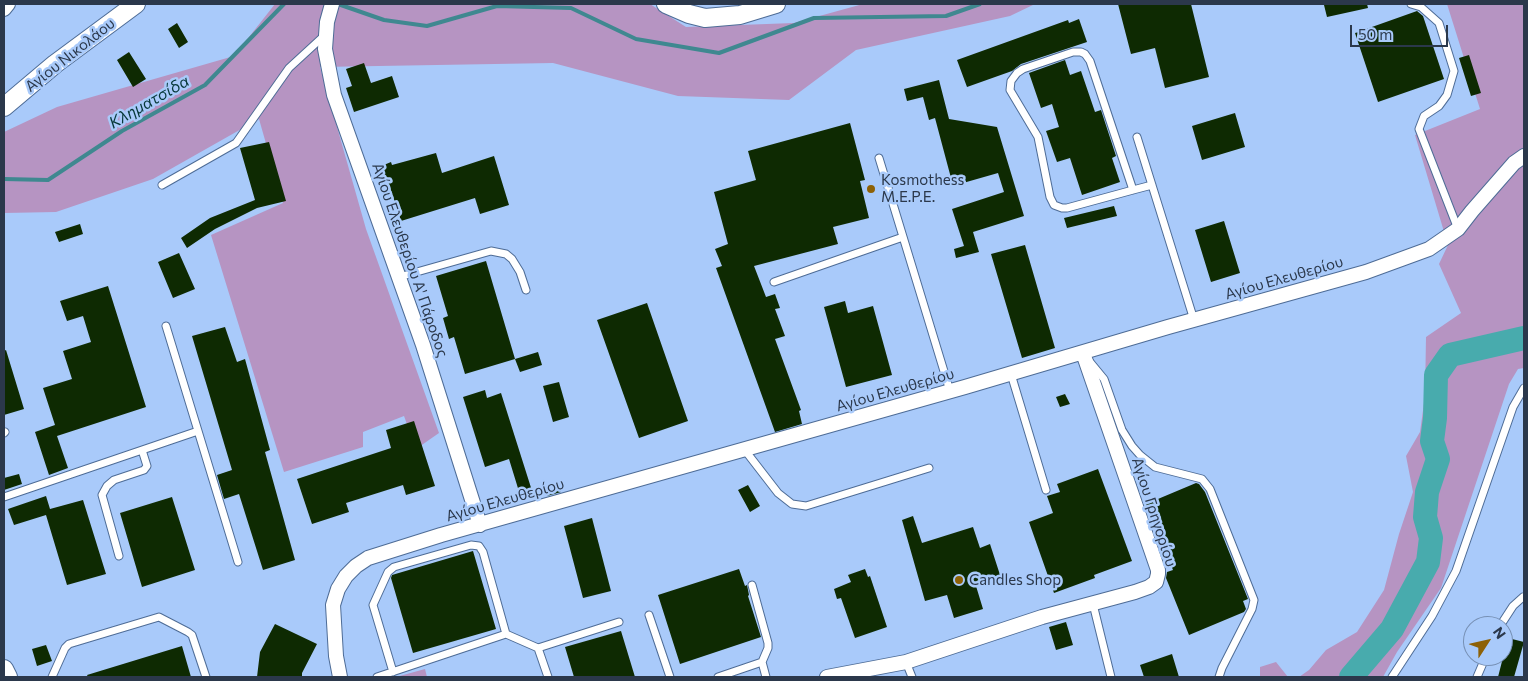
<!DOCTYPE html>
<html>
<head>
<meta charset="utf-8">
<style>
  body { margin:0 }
  #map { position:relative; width:1528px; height:681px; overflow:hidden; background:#a9cafa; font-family:Commissioner,sans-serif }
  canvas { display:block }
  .frame { position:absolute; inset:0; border:5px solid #2b384b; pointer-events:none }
  .north { position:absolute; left:1463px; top:616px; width:50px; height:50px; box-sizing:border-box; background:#a9cafa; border:1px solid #7790b4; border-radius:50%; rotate:55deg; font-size:14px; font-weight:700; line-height:20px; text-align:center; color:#2b384b }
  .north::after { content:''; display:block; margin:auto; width:18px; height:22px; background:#8d6106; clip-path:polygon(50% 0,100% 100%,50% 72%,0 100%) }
  .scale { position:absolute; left:1350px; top:25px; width:98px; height:22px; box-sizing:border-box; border:2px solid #2b384b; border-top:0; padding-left:6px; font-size:15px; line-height:18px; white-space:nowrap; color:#2b384b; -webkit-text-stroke:4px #a9cafa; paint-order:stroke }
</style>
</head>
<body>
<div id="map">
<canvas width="1528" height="681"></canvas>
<div class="frame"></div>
<div class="north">N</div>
<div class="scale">50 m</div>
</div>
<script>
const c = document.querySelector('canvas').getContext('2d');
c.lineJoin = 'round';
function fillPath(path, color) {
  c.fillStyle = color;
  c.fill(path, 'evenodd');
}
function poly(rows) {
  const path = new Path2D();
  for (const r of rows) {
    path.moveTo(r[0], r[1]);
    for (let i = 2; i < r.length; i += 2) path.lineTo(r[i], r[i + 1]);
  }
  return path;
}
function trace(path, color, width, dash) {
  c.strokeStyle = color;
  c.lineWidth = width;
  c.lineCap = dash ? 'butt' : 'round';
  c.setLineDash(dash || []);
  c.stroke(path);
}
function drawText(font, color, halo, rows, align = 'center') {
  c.font = font + ' Commissioner,sans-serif';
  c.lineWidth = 5;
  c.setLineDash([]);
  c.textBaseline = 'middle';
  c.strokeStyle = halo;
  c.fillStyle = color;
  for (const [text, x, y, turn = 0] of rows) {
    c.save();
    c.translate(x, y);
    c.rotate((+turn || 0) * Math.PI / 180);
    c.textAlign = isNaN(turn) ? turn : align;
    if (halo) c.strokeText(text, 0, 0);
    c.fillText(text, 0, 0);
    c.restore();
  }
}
fillPath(poly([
  [275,4,650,4,686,27,794,23,863,4,1035,4,1010,16,856,50,789,100,678,96,553,63,320,67,366,229,439,433,416,449,404,416,363,432,363,447,284,472,211,235,283,203,259,119,153,179,56,212,4,213,4,132,57,107,234,56],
  [1447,4,1524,4,1524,368,1518,369,1509,384,1441,588,1397,652,1383,677,1299,677,1309,670,1326,650,1357,632,1384,590,1399,534,1413,492,1406,456,1420,432,1425,396,1426,337,1461,313,1439,264,1448,245,1415,135,1480,109],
  [1276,662,1288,677,1260,677,1260,667],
  [425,669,427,677,396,677]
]), '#b694c2');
trace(poly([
  [338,4,384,20,427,26,497,6,571,8,636,39,719,53,814,18,946,16,980,4],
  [4,179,48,180,122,131,205,85,284,4]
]), '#3f8890', 4);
trace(poly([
  [1351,677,1392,629,1428,562,1431,538,1425,517,1427,492,1438,459,1432,441,1435,418,1436,375,1450,355,1524,338]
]), '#48abad', 24);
fillPath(poly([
  [1118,4,1191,4,1209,77,1165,88,1155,48,1131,54],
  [1332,4,1367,4,1368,8,1327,17,1324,5],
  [1417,11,1423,16,1444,79,1378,102,1355,33],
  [1079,19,1087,42,1021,64,1012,71,967,87,957,60,1068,20,1069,23],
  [177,23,188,42,179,48,168,29],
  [129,52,146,79,133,87,117,60],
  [1469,55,1481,93,1471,96,1459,58],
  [1065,60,1070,75,1081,71,1095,112,1101,110,1116,156,1112,158,1120,182,1082,195,1070,158,1057,162,1046,131,1059,127,1052,104,1041,108,1029,73],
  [364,63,371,83,392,76,399,97,354,112,346,88,352,86,346,69],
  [939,80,949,119,997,127,1024,216,973,232,979,252,956,258,954,249,964,246,952,209,1004,192,998,173,963,183,961,175,951,178,935,118,929,120,923,97,907,101,904,89],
  [1235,113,1245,147,1202,160,1192,126],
  [850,123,865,180,860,181,869,218,833,227,838,244,754,266,766,297,775,294,780,308,775,309,785,336,775,339,801,410,799,411,802,424,775,432,716,268,722,266,715,249,728,244,714,192,756,180,748,151],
  [269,142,286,201,257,208,215,229,187,248,181,238,210,218,255,200,240,148],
  [436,153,442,173,494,156,509,205,480,214,475,198,401,221,388,181,385,182,379,167,391,162,392,165],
  [1114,206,1117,216,1067,228,1064,218],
  [1224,221,1240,273,1211,282,1195,230],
  [80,224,83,234,59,242,55,232],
  [1025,245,1055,348,1022,358,991,254],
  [179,253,195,289,173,298,158,262],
  [486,261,515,359,465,374,454,337,449,339,443,318,448,316,436,276],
  [108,286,146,407,57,436,68,468,49,475,35,432,55,425,43,388,72,379,63,351,91,342,83,316,67,321,60,301],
  [845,301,848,313,873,306,892,375,846,387,824,307],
  [647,303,688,421,639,438,597,320],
  [225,327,237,362,245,359,270,450,265,452,295,560,263,570,239,494,224,499,217,475,232,470,192,336],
  [6,350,24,409,4,415,4,351],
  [538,352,542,365,520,372,515,359],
  [559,382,569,417,553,422,543,386],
  [485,390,487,398,501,393,533,494,521,498,509,459,485,467,463,397],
  [1065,394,1070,404,1060,407,1056,397],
  [414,421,435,486,406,495,403,485,346,503,349,512,312,524,297,479,391,448,386,430],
  [1098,469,1132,561,1094,575,1095,578,1054,593,1029,522,1053,513,1047,496,1060,492,1057,484],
  [19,474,22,484,4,490,4,478],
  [558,482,561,492,547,496,544,486],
  [1196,483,1199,484,1205,492,1248,599,1243,601,1246,609,1244,612,1189,635,1166,578,1167,572,1173,570,1146,504],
  [748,485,760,506,750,512,738,490],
  [46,496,50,509,83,500,106,574,67,585,46,515,14,525,8,509],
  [172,497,195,570,142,587,120,513],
  [913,516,922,543,973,527,980,548,990,544,1001,578,976,586,983,609,954,618,947,595,925,601,902,520],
  [592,518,611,591,583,598,564,526],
  [473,551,496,629,413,653,391,578,392,575],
  [739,569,745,586,747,585,749,595,748,596,761,637,680,664,658,595],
  [865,569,868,577,870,576,887,627,855,638,841,598,837,599,834,589,851,582,848,575],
  [1066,622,1073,645,1056,650,1049,627],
  [275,624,317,644,302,673,302,677,257,677,260,652],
  [621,631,635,677,574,677,565,647],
  [1508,638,1524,642,1514,677,1498,677],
  [46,645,52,661,37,666,32,649],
  [182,646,191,677,88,677,87,675],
  [1172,654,1179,677,1144,677,1140,665]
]), '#0e2a02');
const service = poly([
  [1411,4,1421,7,1439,23,1454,71,1447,95,1439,106,1424,116,1419,129,1458,229],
  [1137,137,1194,320],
  [879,158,950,391],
  [162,185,236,143,289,68,326,34],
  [1133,190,1090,61,1085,54,1081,52,1073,52,1023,69,1017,73,1011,81,1010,90,1038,137,1050,197,1054,205,1062,208,1067,208,1133,190,1152,185],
  [399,277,491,251,506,254,512,259,520,272,526,290],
  [774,282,903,237],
  [166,326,238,562],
  [1090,362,1104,379,1122,430,1132,446,1140,455,1155,467,1202,479,1210,489,1254,600,1252,609,1222,668,1219,677],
  [1011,374,1046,490],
  [4,433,5,432],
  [744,449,778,493,792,504,806,506,929,468],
  [4,497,198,431],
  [119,556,102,495,107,486,114,480,144,470,147,466,142,450],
  [752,585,768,643,768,648,762,662,766,677],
  [1093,604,1111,677],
  [649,615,670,677],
  [1500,626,1513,606,1523,597],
  [506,634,538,648,619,622],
  [538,648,548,677],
  [906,662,912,677],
  [52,677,65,648,69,644,159,617,188,632,192,635,206,677],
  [377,677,506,634,483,552,479,546,471,545,394,567,388,572,373,605,393,672],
  [718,677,762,662],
  [1392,677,1432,616,1456,571,1513,407,1524,388],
  [1477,677,1486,656]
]);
const minor = poly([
  [332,4,327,22,325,49,334,95,423,345,480,525],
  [4,9,8,4],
  [340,677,336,656,333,605,338,589,346,576,356,566,368,558,441,535,965,387,1168,327,1366,272,1429,249,1458,229,1472,211,1514,163,1524,156],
  [827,677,906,662,1042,617,1135,592,1149,587,1156,582,1158,574,1158,570,1083,353]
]);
const tertiary = poly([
  [666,4,689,14,705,18,740,15,776,4],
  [4,107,55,64,136,4],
  [4,669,8,677]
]);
trace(service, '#4e6c96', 9);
trace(minor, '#4e6c96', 16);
trace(tertiary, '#4e6c96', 20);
trace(service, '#fff', 7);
trace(minor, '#fff', 14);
trace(tertiary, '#fff', 18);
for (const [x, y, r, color] of [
  [871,189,5,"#8d6106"],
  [959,580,5,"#8d6106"]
]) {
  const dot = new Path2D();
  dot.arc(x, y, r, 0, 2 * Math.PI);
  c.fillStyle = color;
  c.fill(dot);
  trace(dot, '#a9cafa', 2);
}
drawText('15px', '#2b384b', '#a9cafa', [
  ["Αγίου Νικολάου",70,55,-38],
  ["Αγίου Ελευθερίου Α' Πάροδος",410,260,71],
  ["Αγίου Ελευθερίου",1284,278,-16],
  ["Αγίου Ελευθερίου",895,390,-16],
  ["Αγίου Ελευθερίου",505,500,-16],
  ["Αγίου Γρηγορίου",1154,512,72]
]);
drawText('15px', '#2b384b', '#a9cafa', [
  ["Kosmothess",881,180],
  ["M.E.P.E.",881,197],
  ["Candles Shop",969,580]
], 'left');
drawText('italic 16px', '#063738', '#a9cafa', [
  ["Κληματσίδα",149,102,-30]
]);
</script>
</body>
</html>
